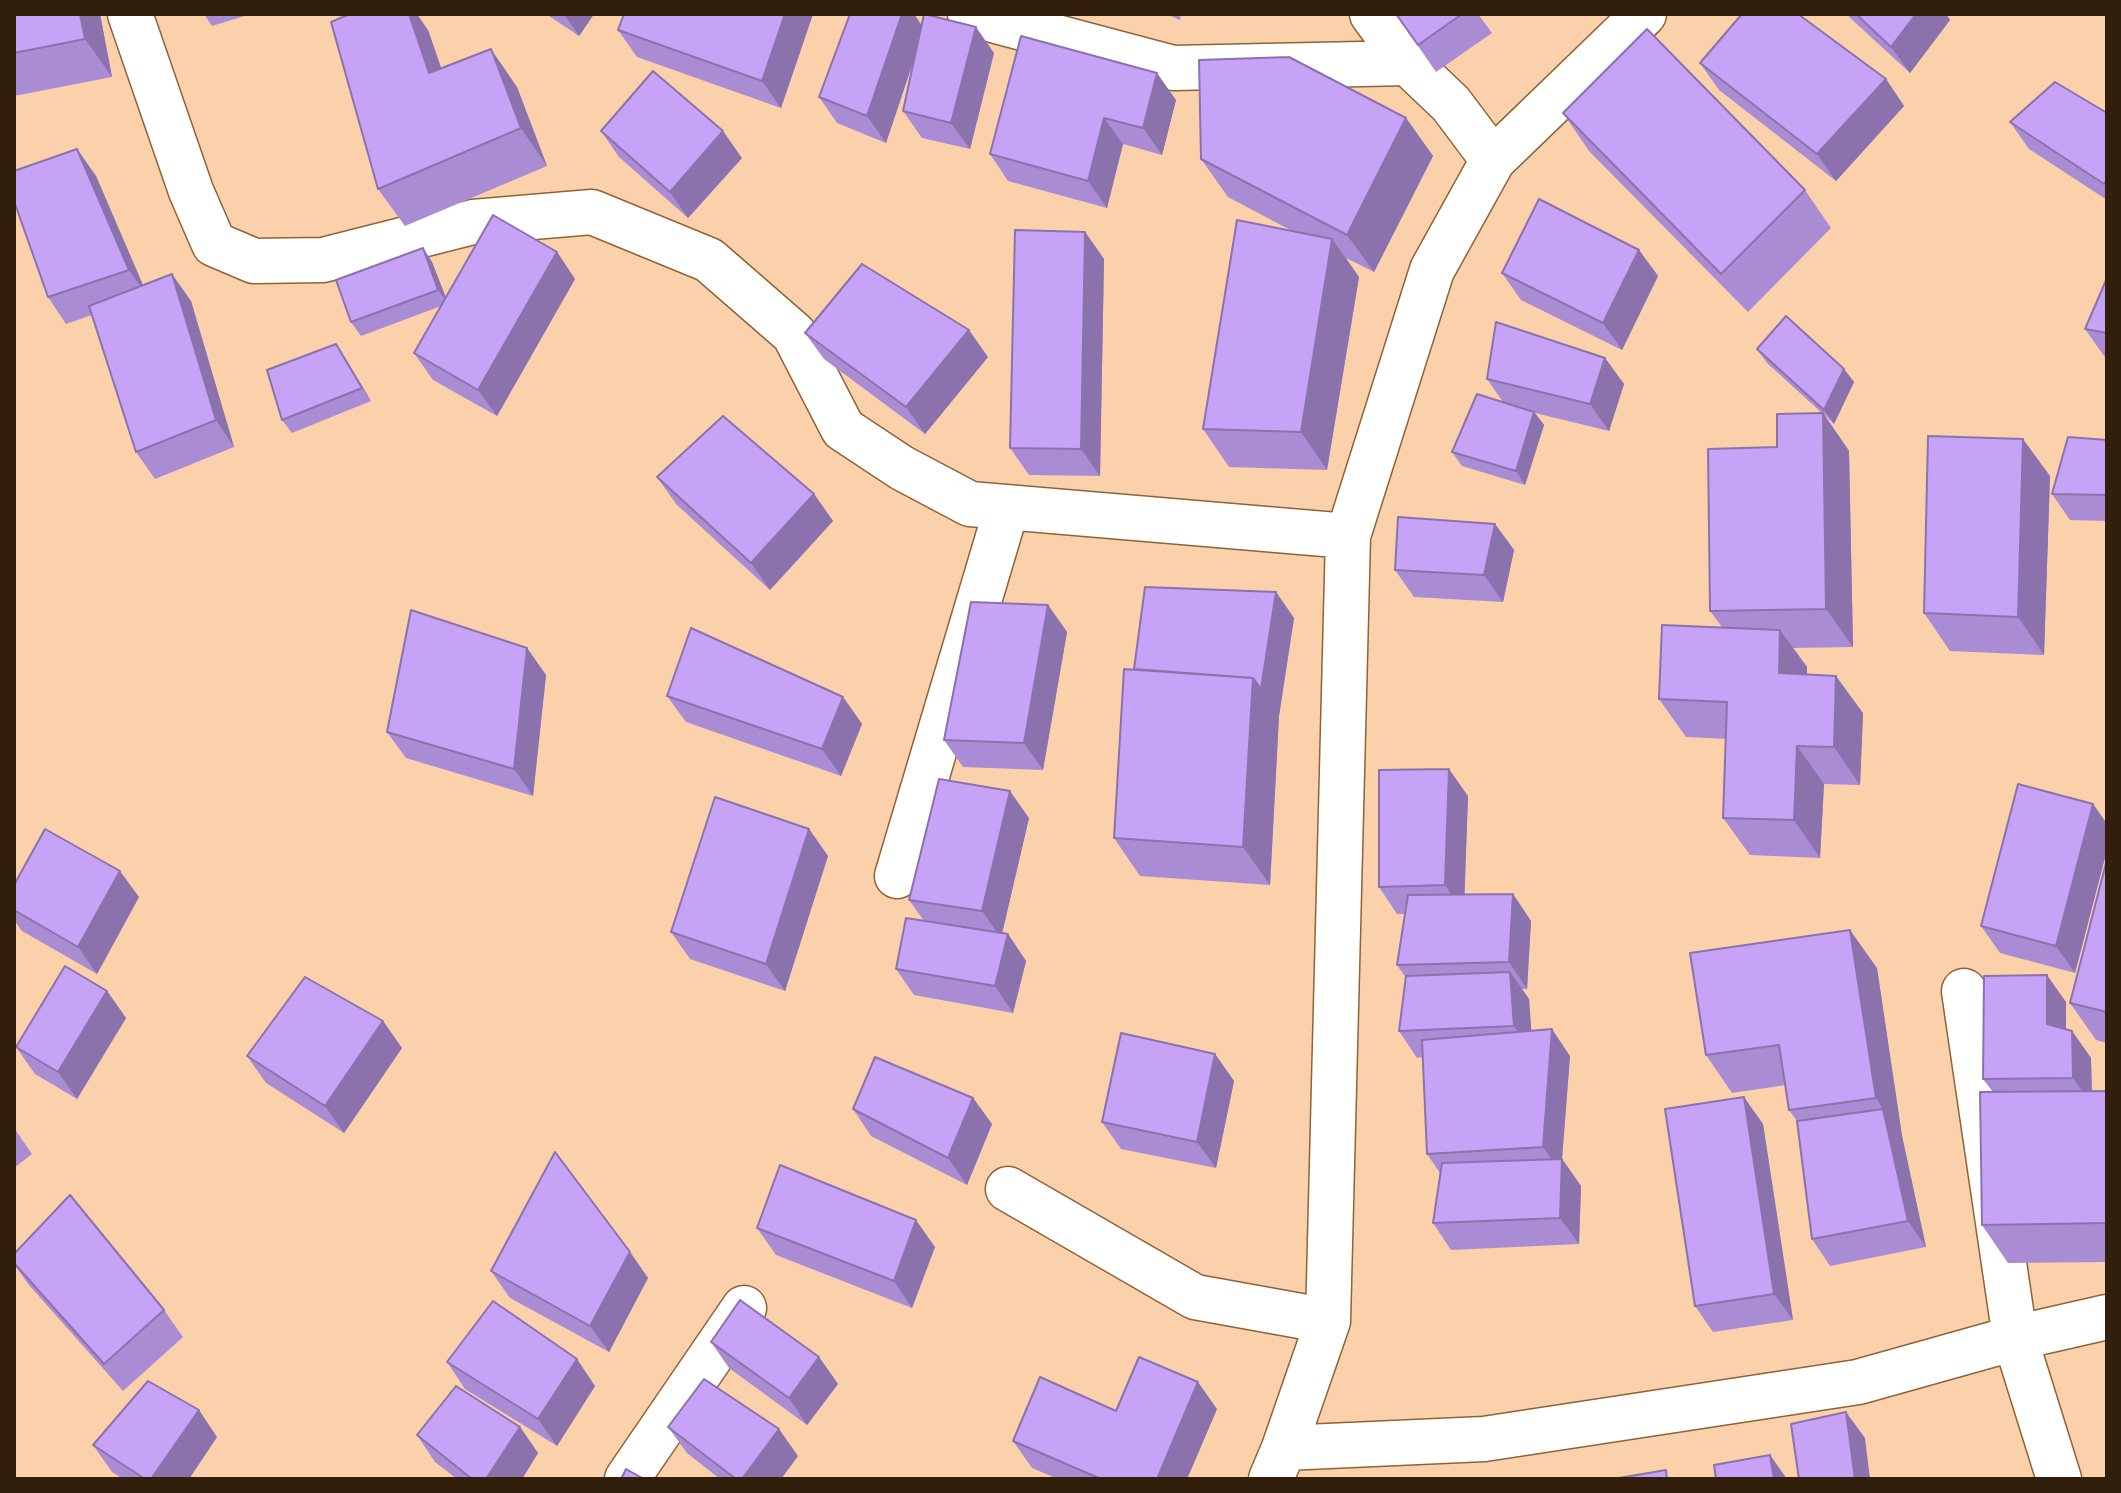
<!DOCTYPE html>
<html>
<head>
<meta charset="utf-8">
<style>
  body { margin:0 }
  #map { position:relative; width:2121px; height:1493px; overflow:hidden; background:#fbd1ac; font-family:Lato,sans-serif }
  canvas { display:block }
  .frame { position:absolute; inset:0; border:16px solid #311e0b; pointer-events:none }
</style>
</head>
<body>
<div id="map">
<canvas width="2121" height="1493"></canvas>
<div class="frame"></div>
</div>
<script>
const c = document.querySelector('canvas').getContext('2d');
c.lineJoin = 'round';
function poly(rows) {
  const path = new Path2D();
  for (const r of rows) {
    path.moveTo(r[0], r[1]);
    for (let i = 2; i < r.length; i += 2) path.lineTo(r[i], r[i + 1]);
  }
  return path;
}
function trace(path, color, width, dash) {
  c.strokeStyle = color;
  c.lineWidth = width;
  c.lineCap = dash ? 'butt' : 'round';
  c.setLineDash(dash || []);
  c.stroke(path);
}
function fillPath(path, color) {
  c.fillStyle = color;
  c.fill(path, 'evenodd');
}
const street = poly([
  [130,14,191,191,214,244,254,261,323,260,473,222,592,212,709,260,794,334,843,429,902,468,970,504,1348,536],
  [970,14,1173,68,1408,63],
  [1372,14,1408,63,1451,104,1493,160],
  [897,876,1007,507],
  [1964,991,2015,1338,2059,1479],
  [1008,1189,1195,1297,1328,1321],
  [1284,1448,1484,1439,1858,1382,2015,1338,2107,1317],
  [627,1479,744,1308],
  [1271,1479,1284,1448,1328,1321,1348,536,1432,270,1493,160,1644,14]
]);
trace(street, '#906337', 47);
trace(street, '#fff', 44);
fillPath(poly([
  [14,14,100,14,112,77,14,96],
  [204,14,251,14,212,26],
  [546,14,594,14,579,36],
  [813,14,781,108,637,57,618,30],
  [850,14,914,14,922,26,994,53,970,149,922,138,903,111,915,57,886,143,837,123,819,97],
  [1166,14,1181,14,1180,20],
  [1396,14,1478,14,1492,33,1436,72],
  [1846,14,1946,14,1950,20,1910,73],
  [428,30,441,68,517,87,547,166,405,226,378,189],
  [1021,36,1176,100,1162,155,1123,144,1107,208,1008,181,990,154],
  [1700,63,1886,79,1904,106,1836,181,1719,90],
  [1563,113,1805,190,1831,228,1748,312,1589,151],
  [2107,113,2107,200,2029,149,2010,122],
  [1406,118,1433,156,1374,272,1346,258,1359,277,1327,470,1229,467,1203,429,1294,232,1228,197,1201,159],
  [601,131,742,158,688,218,619,157],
  [77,149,96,176,143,285,191,301,234,447,155,479,136,452,92,315,66,324,48,297],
  [1085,232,1104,259,1100,476,1029,475,1010,448],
  [423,248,432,262,446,298,557,252,575,279,497,416,433,380,414,353,441,306,361,336,351,322],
  [1639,250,1658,276,1622,350,1521,300,1502,273],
  [2107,278,2107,357,2104,356,2085,329],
  [805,333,988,357,925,434,824,359],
  [1757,349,1844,369,1854,382,1834,424,1824,414,1849,451,1853,647,1793,648,1807,667,1807,674,1863,713,1860,785,1824,784,1820,858,1750,855,1723,818,1726,739,1686,737,1659,699,1722,627,1710,611,1777,447,1822,413,1767,363],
  [345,358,371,401,292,433,282,420],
  [1605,358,1624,384,1609,431,1535,413,1544,425,1525,485,1462,466,1452,452,1503,402,1487,379],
  [2107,440,2107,521,2070,520,2052,494],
  [2050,476,2044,655,1950,651,1924,613],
  [657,477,814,494,833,521,770,590,676,504],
  [1495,524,1514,550,1503,602,1414,597,1395,570],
  [1276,592,1294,618,1279,716,1270,885,1140,876,1114,838,1134,669],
  [1048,605,1067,632,1043,770,963,767,944,740],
  [527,648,546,675,533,796,406,758,387,732],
  [667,696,843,697,862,724,841,776,686,722],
  [1468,796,1464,895,1513,894,1531,921,1527,989,1522,989,1529,999,1531,1031,1570,1056,1562,1159,1581,1186,1579,1244,1451,1250,1433,1223,1440,1173,1427,1154,1423,1057,1417,1058,1399,1031,1406,978,1397,965,1405,914,1397,914,1379,887],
  [2093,804,2107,824,2107,850,2075,973,2000,953,1981,926],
  [1029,818,1002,933,1008,934,1026,961,1013,1013,914,995,896,969,924,921,909,900],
  [809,829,828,856,785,991,690,959,671,932],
  [2107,859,2107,1043,2096,1040,2070,1003],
  [14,885,139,897,97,974,22,931,14,920],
  [1877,968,1902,1136,1926,1247,1830,1266,1812,1239,1797,1121,1789,1110,1786,1085,1732,1093,1706,1055],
  [107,991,126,1018,77,1099,35,1074,16,1047],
  [2066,1002,2066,1030,2072,1031,2091,1058,2092,1091,2107,1091,2107,1262,2008,1263,1982,1225,1993,1092,1983,1079],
  [383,1021,402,1048,344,1133,266,1083,247,1056],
  [1215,1054,1234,1081,1216,1168,1121,1149,1102,1122],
  [973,1098,992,1124,967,1185,871,1136,853,1109],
  [1763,1124,1793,1320,1713,1332,1695,1306],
  [14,1128,32,1154,14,1168],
  [757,1228,935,1247,912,1308,776,1255],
  [630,1252,648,1278,609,1352,510,1298,491,1271],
  [14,1254,164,1310,183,1337,123,1391,29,1285,14,1264],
  [711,1342,819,1357,838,1384,807,1425,729,1368],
  [447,1362,595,1386,557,1446,465,1389],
  [1217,1409,1187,1479,1058,1479,1032,1468,1013,1441],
  [520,1427,538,1453,522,1479,457,1479,435,1462,417,1435],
  [668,1427,798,1456,781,1479,720,1479,687,1453],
  [217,1437,189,1479,123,1479,112,1472,93,1445]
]), '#aa8cd4');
fillPath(poly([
  [80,14,100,14,112,77,85,39],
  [409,14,417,14,428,30,456,111,429,73],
  [564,14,594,14,579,36],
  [785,14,813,14,781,108,762,81],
  [902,14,914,14,924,29,886,143,867,116],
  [1916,14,1946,14,1950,20,1910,73,1891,47],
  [976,27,994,53,970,149,951,123],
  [491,49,517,87,547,166,521,128],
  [1157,73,1176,100,1162,155,1143,128],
  [1886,79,1904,106,1836,181,1817,154],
  [1104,118,1123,144,1107,208,1088,181],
  [1406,118,1433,156,1374,272,1347,235],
  [723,131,742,158,688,218,670,192],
  [77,149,96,176,148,297,129,270],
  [1085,232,1104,259,1100,476,1081,449],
  [1332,239,1359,277,1327,470,1301,432],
  [423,248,432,262,448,303,438,290],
  [1639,250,1658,276,1622,350,1603,323],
  [557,252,575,279,497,416,478,390],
  [172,274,191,301,234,447,216,420],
  [969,330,988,357,925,434,906,407],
  [336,344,345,358,371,401,362,388],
  [1605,358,1624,384,1609,431,1590,404],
  [1844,369,1854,382,1834,424,1824,410],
  [1534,412,1544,425,1525,485,1516,471],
  [1823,413,1849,451,1853,647,1826,609],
  [2023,439,2050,476,2044,655,2018,617],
  [814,494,833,521,770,590,751,563],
  [1495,524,1514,550,1503,602,1484,575],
  [1276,592,1294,618,1279,716,1270,885,1243,847,1253,678],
  [1048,605,1067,632,1043,770,1024,743],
  [1780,630,1807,667,1806,711,1779,673],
  [527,648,546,675,533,796,514,769],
  [1836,676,1863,713,1860,785,1834,747],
  [843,697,862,724,841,776,822,749],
  [1797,746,1824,784,1820,858,1794,820],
  [1449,769,1468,796,1464,912,1445,885],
  [1010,791,1029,818,1001,938,982,911],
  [2093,804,2107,824,2107,850,2075,973,2056,946],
  [809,829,828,856,785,991,766,964],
  [120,871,139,897,97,974,78,947],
  [1513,894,1531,921,1527,989,1509,962],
  [1850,930,1877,968,1902,1136,1926,1247,1908,1221,1883,1109,1876,1098],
  [1008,934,1026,961,1013,1013,995,986],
  [1510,972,1529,999,1533,1053,1514,1026],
  [2047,975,2066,1002,2066,1051,2047,1024],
  [107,991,126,1018,77,1099,58,1072],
  [383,1021,402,1048,344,1133,325,1106],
  [1552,1029,1570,1056,1562,1159,1581,1186,1579,1244,1560,1218,1561,1174,1543,1147],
  [2072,1031,2091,1058,2092,1105,2073,1078],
  [1215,1054,1234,1081,1216,1168,1197,1142],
  [1744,1097,1763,1124,1793,1320,1774,1294],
  [973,1098,992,1124,967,1185,948,1158],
  [916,1220,935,1247,912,1308,894,1281],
  [630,1252,648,1278,609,1352,590,1326],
  [819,1357,838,1384,807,1425,789,1398],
  [577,1359,595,1386,557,1446,538,1419],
  [1198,1382,1217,1409,1187,1479,1157,1479],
  [199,1410,217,1437,189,1479,151,1479],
  [1846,1412,1865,1438,1870,1479,1855,1479],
  [520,1427,538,1453,522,1479,486,1479],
  [779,1429,798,1456,781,1479,742,1479],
  [1770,1455,1787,1479,1774,1479]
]), '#8b72ac');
const building = poly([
  [14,14,80,14,85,39,14,53,14,14],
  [350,14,409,14,429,73,491,49,521,128,378,189,331,22,350,14],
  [624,14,785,14,762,81,618,30,624,14],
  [850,14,902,14,867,116,819,97,850,14],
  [924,14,976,27,951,123,903,111,924,14],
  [1396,14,1462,14,1418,45,1396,14],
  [1742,14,1798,14,1886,79,1817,154,1700,63,1742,14],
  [1856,14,1916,14,1891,47,1856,14],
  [1647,29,1805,190,1721,274,1563,113,1647,29],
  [1021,36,1157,73,1143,128,1104,118,1088,181,990,154,1021,36],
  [1289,57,1406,118,1347,235,1201,159,1199,60,1289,57],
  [653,71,723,131,670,192,601,131,653,71],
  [2055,82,2107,113,2107,180,2104,184,2010,122,2055,82],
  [77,149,129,270,48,297,14,201,14,171,77,149],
  [1539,199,1639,250,1603,323,1502,273,1539,199],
  [493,215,557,252,478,390,414,353,493,215],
  [1237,220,1332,239,1301,432,1203,429,1237,220],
  [1015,230,1085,232,1081,449,1010,448,1015,230],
  [423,248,438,290,351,322,336,280,423,248],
  [862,264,969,330,906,407,805,333,862,264],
  [172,274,216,420,136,452,89,306,172,274],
  [2107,278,2107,333,2085,329,2107,278],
  [1786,316,1844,369,1824,410,1757,349,1786,316],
  [1496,322,1605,358,1590,404,1487,379,1496,322],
  [336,344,362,388,282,420,267,370,336,344],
  [1477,394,1534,412,1516,471,1452,452,1477,394],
  [1823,413,1826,609,1710,611,1708,449,1777,447,1777,414,1823,413],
  [723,416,814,494,751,563,657,477,723,416],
  [1928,436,2023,439,2018,617,1924,613,1928,436],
  [2068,437,2107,440,2107,495,2052,494,2068,437],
  [1398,517,1495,524,1484,575,1395,570,1398,517],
  [1145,587,1276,592,1261,689,1253,678,1134,669,1145,587],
  [971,602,1048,605,1024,743,944,740,971,602],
  [411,610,527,648,514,769,387,732,411,610],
  [1662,625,1780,630,1779,673,1836,676,1834,747,1797,746,1794,820,1723,818,1727,702,1659,699,1662,625],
  [691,628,843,697,822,749,667,696,691,628],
  [1124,669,1253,678,1243,847,1114,838,1124,669],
  [1449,769,1445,885,1379,887,1379,770,1449,769],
  [939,779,1010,791,982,911,909,900,939,779],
  [2018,784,2093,804,2056,946,1981,926,2018,784],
  [715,797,809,829,766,964,671,932,715,797],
  [45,829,120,871,78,947,14,910,14,885,45,829],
  [2107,859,2107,1012,2070,1003,2107,859],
  [1513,894,1509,962,1397,965,1408,895,1513,894],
  [906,918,1008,934,995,986,896,969,906,918],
  [1850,930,1876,1098,1789,1110,1779,1045,1706,1055,1690,953,1850,930],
  [65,966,107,991,58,1072,16,1047,65,966],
  [1510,972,1514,1026,1399,1031,1406,976,1510,972],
  [2047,975,2047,1024,2072,1031,2073,1078,1983,1079,1984,976,2047,975],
  [305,977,383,1021,325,1106,247,1056,305,977],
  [1552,1029,1543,1147,1427,1154,1422,1040,1552,1029],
  [1121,1033,1215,1054,1197,1142,1102,1122,1121,1033],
  [875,1057,973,1098,948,1158,853,1109,875,1057],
  [2107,1091,2107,1223,1982,1225,1980,1092,2107,1091],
  [1744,1097,1774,1294,1695,1306,1665,1109,1744,1097],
  [1883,1109,1908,1221,1812,1239,1797,1121,1883,1109],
  [555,1152,630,1252,590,1326,491,1271,555,1152],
  [1562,1159,1560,1218,1433,1223,1442,1163,1562,1159],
  [780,1165,916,1220,894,1281,757,1228,780,1165],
  [70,1195,164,1310,104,1364,14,1263,14,1254,70,1195],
  [740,1300,819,1357,789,1398,711,1342,740,1300],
  [493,1301,577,1359,538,1419,447,1362,493,1301],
  [1139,1357,1198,1382,1157,1479,1101,1479,1013,1441,1040,1377,1116,1411,1139,1357],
  [704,1379,779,1429,742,1479,736,1479,668,1427,704,1379],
  [148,1381,199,1410,151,1479,145,1479,93,1445,148,1381],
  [456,1386,520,1427,486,1479,472,1479,417,1435,456,1386],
  [1846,1412,1855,1479,1799,1479,1791,1424,1846,1412],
  [1770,1455,1774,1479,1716,1479,1714,1465,1770,1455],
  [626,1469,644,1479,621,1479,626,1469],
  [1666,1470,1667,1479,1613,1479,1666,1470]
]);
fillPath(building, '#c6a3f6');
trace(building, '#8b72ac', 2);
</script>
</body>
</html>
